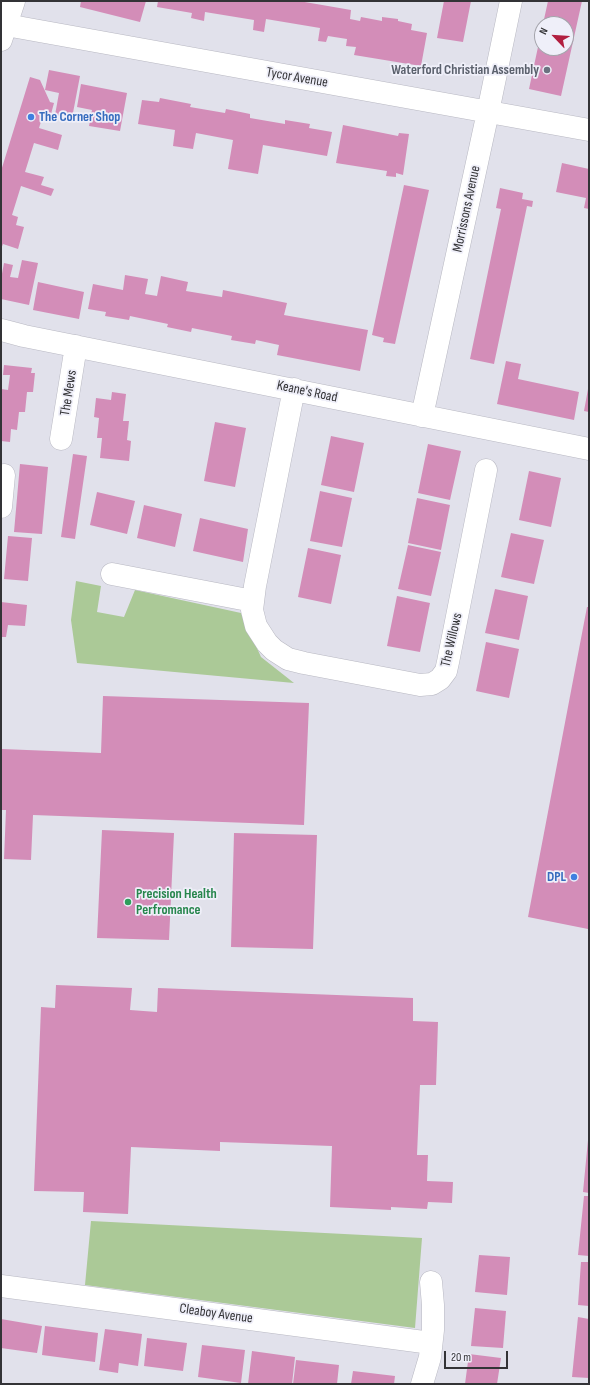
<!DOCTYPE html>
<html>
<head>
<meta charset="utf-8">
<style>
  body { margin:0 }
  #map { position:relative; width:590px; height:1385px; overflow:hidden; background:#e1e1eb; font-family:"Sofia Sans Condensed",sans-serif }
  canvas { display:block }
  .frame { position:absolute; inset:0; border:2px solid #333336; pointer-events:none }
  .north { position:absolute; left:534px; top:16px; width:40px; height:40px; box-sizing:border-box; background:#efeff9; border:1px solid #a4a4ab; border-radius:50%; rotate:295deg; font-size:11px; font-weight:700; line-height:16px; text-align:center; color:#333336 }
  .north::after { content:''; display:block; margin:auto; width:14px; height:18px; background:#b21f40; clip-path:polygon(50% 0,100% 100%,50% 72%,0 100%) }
  .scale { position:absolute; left:444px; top:1351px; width:64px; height:18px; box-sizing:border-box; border:2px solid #333336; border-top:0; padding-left:5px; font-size:12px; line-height:14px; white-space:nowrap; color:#333336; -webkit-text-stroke:3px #efeff9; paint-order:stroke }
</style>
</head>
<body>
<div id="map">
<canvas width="590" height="1385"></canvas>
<div class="frame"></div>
<div class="north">N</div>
<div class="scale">20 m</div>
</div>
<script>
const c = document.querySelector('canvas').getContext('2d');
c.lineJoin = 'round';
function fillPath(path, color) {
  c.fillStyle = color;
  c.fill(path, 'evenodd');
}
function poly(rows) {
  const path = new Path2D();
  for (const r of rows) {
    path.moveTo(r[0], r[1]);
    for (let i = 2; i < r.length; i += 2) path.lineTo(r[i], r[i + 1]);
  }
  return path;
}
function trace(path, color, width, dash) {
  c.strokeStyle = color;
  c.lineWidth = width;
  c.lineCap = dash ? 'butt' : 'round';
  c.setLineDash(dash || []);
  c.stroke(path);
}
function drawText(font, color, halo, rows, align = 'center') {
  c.font = font + ' "Sofia Sans Condensed",sans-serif';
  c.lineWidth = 3.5;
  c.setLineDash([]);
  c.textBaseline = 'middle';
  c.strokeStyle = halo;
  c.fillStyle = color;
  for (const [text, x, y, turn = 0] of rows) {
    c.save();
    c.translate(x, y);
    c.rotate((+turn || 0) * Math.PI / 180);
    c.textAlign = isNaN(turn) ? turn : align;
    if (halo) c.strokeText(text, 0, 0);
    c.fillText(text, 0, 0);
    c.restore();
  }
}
fillPath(poly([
  [76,581,101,586,97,612,124,617,135,590,241,613,261,657,294,683,77,663,71,620],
  [91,1221,422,1238,415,1328,85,1285]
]), '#abc997');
fillPath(poly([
  [81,1,146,1,140,22,80,7],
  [158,1,299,1,351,10,350,19,360,21,361,17,382,21,382,17,398,19,398,21,412,24,411,30,427,33,421,66,354,55,356,47,346,46,347,39,328,36,326,42,318,41,320,28,266,19,264,32,253,30,254,20,205,12,204,21,191,18,192,13,157,7],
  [444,1,471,1,463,42,437,38],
  [548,1,582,1,561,96,529,89,541,33,542,48,566,48,566,24,543,24],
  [49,70,80,76,72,118,55,115,59,93,45,90],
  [30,77,40,80,50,102,54,103,51,114,44,112,39,128,62,135,58,150,34,143,25,172,44,177,41,185,54,189,51,196,21,186,12,215,18,217,16,225,24,227,18,249,3,244,1,249,1,171],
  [81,84,127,93,120,131,89,126,92,110,77,107],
  [160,98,191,104,190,107,225,113,226,109,250,114,250,118,285,124,285,120,310,124,309,128,332,132,327,156,263,145,258,174,228,169,233,140,196,133,193,149,173,146,175,130,138,124,142,100,159,102],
  [343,125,398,136,399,133,409,134,403,175,396,173,396,177,386,176,387,171,336,163],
  [562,163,589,169,589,209,584,208,586,198,556,192],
  [404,185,429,190,395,344,383,342,384,338,372,335],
  [500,188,523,193,522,199,533,201,532,207,527,206,494,364,470,359,501,209,496,208],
  [22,260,38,263,29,305,1,299,1,279,4,263,13,265,10,277,18,278],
  [125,275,148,279,145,294,157,296,161,276,188,282,186,291,222,297,223,290,287,303,284,315,368,330,360,371,277,355,279,345,256,340,255,344,231,340,232,336,192,328,191,332,167,327,168,324,130,316,129,320,105,316,106,312,88,309,93,284,123,290],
  [38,282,84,292,79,319,33,310],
  [506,361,521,364,518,379,579,392,574,420,497,404],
  [4,365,32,368,31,373,35,373,33,392,27,392,25,412,19,412,17,430,11,429,10,442,1,441,1,389,8,390,10,375,3,375],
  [588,389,589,389,589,412,584,411],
  [112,392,126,394,123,421,129,421,127,440,131,441,129,461,100,458,102,438,97,438,99,418,94,417,96,398,111,400],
  [215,422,246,428,235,487,204,481],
  [331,436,364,443,354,492,321,485],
  [428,444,461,451,450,500,418,493],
  [73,454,87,456,75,539,61,537],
  [20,464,48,467,42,534,14,532],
  [529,471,561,478,551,527,519,520],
  [320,491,352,498,342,547,310,541],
  [97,492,135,501,127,534,90,525],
  [417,498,450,505,441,550,408,543],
  [144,505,182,514,175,547,137,538],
  [200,518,248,529,243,562,193,551],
  [511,533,544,540,534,584,501,577],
  [8,536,32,538,28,581,4,579],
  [408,545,441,552,431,596,398,589],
  [308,548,341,555,331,604,298,597],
  [495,589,528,596,519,640,485,633],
  [397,596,430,603,420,652,387,646],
  [1,602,27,605,25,626,8,625,6,637,1,637],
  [587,607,589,607,589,922,588,929,528,917],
  [486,642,519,649,509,698,476,691],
  [103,696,309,703,304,825,33,815,31,860,4,859,6,810,1,810,2,749,101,753],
  [102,830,174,833,169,940,97,938],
  [234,833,317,835,313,949,231,947],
  [56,985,132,988,130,1010,157,1012,158,988,413,998,413,1021,438,1022,436,1085,420,1085,417,1155,428,1155,427,1181,453,1182,452,1203,428,1202,427,1209,391,1207,391,1210,330,1207,332,1146,220,1142,220,1151,131,1147,128,1214,83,1212,84,1192,34,1191,41,1007,55,1008],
  [588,1140,589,1140,589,1193,583,1192],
  [584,1196,589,1196,589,1256,578,1255],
  [479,1255,510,1257,507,1295,475,1292],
  [581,1262,589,1262,589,1306,578,1305],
  [475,1308,506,1311,503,1348,471,1346],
  [578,1317,589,1319,589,1378,572,1377],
  [1,1319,42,1326,37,1353,1,1348],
  [45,1326,98,1333,95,1362,42,1355],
  [105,1329,142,1334,138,1366,119,1363,118,1373,99,1370],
  [147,1338,187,1343,183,1371,144,1366],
  [202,1345,245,1350,241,1383,198,1377],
  [252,1351,295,1357,292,1384,248,1384],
  [469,1354,501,1358,497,1384,465,1384],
  [296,1360,339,1365,337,1384,293,1384],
  [353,1371,395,1376,394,1384,351,1384]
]), '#d38db8');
const minor = poly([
  [6,25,589,130],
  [1,40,14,1],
  [1,330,24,336,589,449],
  [294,389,255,586,252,610,256,626,267,643,274,650,288,659,304,663,420,685,432,684,440,679,446,671,448,662,486,470],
  [422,416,488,112,511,1],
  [61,439,76,346],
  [1,507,4,475],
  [112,574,253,601],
  [1,1286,431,1343],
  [422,1384,430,1357,433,1330,433,1305,431,1282]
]);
trace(minor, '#b8b8c2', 23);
trace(minor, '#fff', 22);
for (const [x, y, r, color] of [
  [547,70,4,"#6b7280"],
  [31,117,4,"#3f7fe0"],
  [574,877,4,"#3f7fe0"],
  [128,902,4,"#2e9e5b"]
]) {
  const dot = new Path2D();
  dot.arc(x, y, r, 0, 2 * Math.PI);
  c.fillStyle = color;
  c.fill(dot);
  trace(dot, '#efeff9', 1.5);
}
drawText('bold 14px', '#5b616d', '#efeff9', [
  ["Waterford Christian Assembly",539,70]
], 'right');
drawText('14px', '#333336', '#efeff9', [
  ["Tycor Avenue",297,78,10],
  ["Morrissons Avenue",467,209,-78],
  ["Keane's Road",307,392,12],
  ["The Mews",69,393,-81],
  ["The Willows",452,640,-77],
  ["Cleaboy Avenue",216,1314,8]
]);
drawText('bold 14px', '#366cbe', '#efeff9', [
  ["The Corner Shop",39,117],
  ["DPL",566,877,"right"]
], 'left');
drawText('bold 14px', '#27864d', '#efeff9', [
  ["Precision Health",136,894],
  ["Perfromance",136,910]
], 'left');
</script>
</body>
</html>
